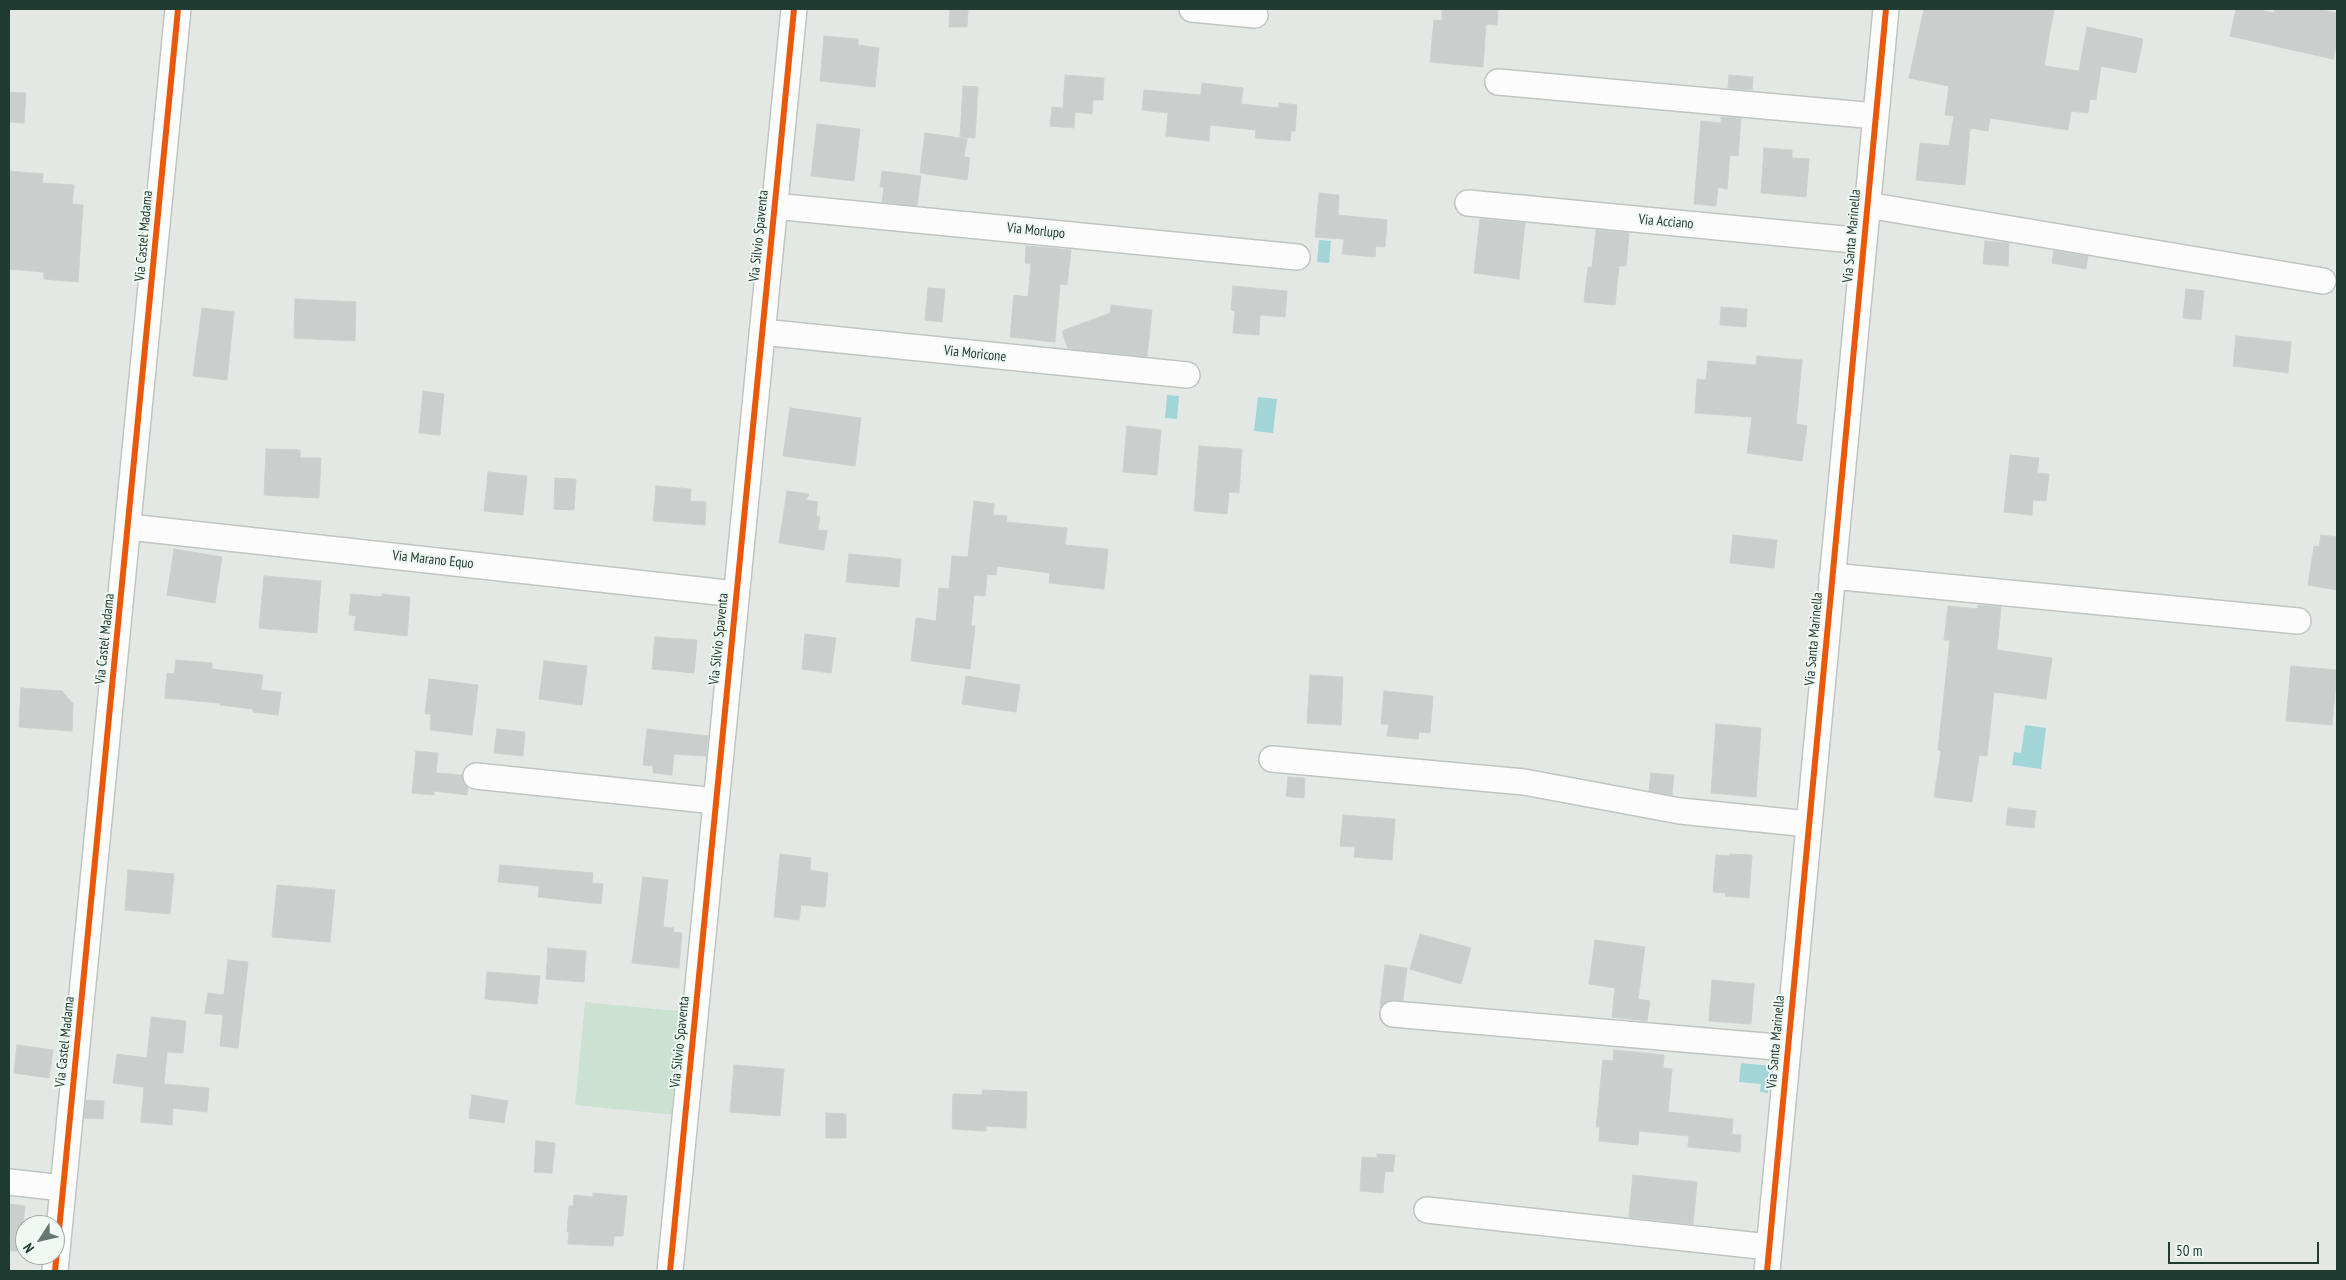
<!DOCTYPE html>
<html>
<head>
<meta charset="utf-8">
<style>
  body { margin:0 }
  #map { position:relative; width:2346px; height:1280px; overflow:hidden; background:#e3e8e5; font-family:"PT Sans Narrow",sans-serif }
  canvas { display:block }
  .frame { position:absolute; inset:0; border:10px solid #203b32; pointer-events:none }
  .north { position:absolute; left:15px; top:1215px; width:50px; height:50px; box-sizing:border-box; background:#f0f8f3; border:1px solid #9daca6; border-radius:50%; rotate:235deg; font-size:14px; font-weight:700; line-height:20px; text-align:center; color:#203b32 }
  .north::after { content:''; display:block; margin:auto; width:18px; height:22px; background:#647871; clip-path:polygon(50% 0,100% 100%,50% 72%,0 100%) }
  .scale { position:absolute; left:2168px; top:1242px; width:151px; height:22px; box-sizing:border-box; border:2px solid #203b32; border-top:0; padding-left:6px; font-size:15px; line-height:18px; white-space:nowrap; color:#203b32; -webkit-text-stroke:4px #f0f8f3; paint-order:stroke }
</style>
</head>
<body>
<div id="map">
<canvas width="2346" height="1280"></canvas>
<div class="frame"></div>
<div class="north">N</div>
<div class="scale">50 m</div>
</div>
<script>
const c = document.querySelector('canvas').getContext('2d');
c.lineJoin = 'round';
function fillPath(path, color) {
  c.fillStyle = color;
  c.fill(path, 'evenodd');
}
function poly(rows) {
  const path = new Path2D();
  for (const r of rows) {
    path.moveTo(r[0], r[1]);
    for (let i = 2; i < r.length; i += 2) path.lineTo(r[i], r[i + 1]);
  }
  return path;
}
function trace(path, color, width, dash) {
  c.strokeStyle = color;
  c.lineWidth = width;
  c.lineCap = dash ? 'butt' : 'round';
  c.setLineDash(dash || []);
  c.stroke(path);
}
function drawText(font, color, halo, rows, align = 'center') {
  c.font = font + ' "PT Sans Narrow",sans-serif';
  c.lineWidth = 4;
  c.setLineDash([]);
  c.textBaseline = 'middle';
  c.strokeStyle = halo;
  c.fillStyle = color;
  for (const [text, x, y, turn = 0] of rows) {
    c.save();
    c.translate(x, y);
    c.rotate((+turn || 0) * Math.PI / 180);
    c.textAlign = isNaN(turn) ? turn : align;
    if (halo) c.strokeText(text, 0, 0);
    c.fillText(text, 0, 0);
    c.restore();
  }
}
fillPath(poly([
  [585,1002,686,1012,676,1115,575,1105]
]), '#cbe2d0');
fillPath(poly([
  [1319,240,1331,241,1329,263,1317,262],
  [1167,395,1179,396,1177,419,1165,418],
  [1258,397,1277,399,1273,433,1254,431],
  [2025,725,2046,728,2041,769,2012,765,2014,752,2021,753],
  [1741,1063,1771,1066,1768,1093,1760,1092,1761,1084,1739,1082]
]), '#a2d5d7');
const building = poly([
  [950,9,968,10,967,27,949,27,950,9],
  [1442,9,1498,9,1497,25,1486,24,1483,67,1430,62,1434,20,1442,21,1442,9],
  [1924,9,2054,9,2044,66,2079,71,2087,27,2143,39,2136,73,2101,66,2096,100,2090,99,2088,113,2071,111,2068,130,1990,118,1988,131,1970,128,1965,185,1916,180,1920,143,1949,146,1954,116,1945,115,1949,86,1909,78,1924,9],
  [2236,9,2254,9,2274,13,2275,9,2317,9,2337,13,2337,42,2333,59,2230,36,2236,9],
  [824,36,858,39,858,45,879,48,875,87,820,81,824,36],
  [1065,75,1104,78,1103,100,1093,100,1092,114,1075,112,1074,128,1050,126,1052,107,1063,108,1065,75],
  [1729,75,1753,77,1752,90,1728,88,1729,75],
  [1202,83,1243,88,1241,104,1279,108,1279,103,1297,105,1295,131,1291,131,1290,141,1255,138,1256,130,1210,125,1209,141,1166,136,1168,113,1142,110,1144,90,1201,95,1202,83],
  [963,86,978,87,975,138,960,137,963,86],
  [9,92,26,93,24,123,9,122,9,92],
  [1721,117,1741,118,1738,156,1730,155,1727,189,1718,187,1716,206,1694,204,1701,121,1721,123,1721,117],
  [817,124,860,129,854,181,811,176,817,124],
  [925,133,967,139,964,157,970,158,967,180,920,173,925,133],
  [1764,148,1792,150,1792,158,1809,159,1806,197,1761,193,1764,148],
  [9,171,43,174,42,183,74,185,72,204,83,205,78,282,44,279,44,272,9,269,9,171],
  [882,171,921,176,917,206,882,202,884,187,880,187,882,171],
  [1319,193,1339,195,1338,215,1387,220,1385,247,1376,246,1375,257,1342,254,1344,239,1315,237,1319,193],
  [1480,219,1525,223,1519,279,1474,273,1480,219],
  [1596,230,1629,233,1626,266,1619,266,1615,305,1584,302,1588,267,1592,267,1596,230],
  [1985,241,2009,243,2008,266,1983,264,1985,241],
  [1026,246,1071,250,1067,285,1060,284,1055,342,1010,337,1014,295,1028,297,1031,264,1025,263,1026,246],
  [2054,251,2088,256,2086,269,2052,263,2054,251],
  [1233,286,1287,291,1285,317,1260,315,1259,335,1233,333,1235,311,1231,310,1233,286],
  [928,288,945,289,942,322,925,320,928,288],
  [2186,289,2204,291,2201,320,2183,318,2186,289],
  [295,299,356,302,355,341,294,338,295,299],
  [1111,305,1152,310,1147,357,1068,349,1062,331,1110,313,1111,305],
  [1721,307,1747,309,1746,327,1720,325,1721,307],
  [202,308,234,312,227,380,193,376,202,308],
  [2236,336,2291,342,2288,373,2233,366,2236,336],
  [1757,356,1802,360,1796,424,1807,426,1802,461,1747,453,1752,417,1695,413,1697,379,1706,380,1708,361,1756,365,1757,356],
  [423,391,444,394,440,435,419,433,423,391],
  [790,408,861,418,855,466,783,456,790,408],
  [1127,426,1161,430,1157,475,1123,472,1127,426],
  [1199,446,1242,449,1239,493,1229,492,1227,514,1194,511,1199,446],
  [266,449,300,450,300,458,321,458,319,498,264,495,266,449],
  [2010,455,2039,458,2037,473,2049,474,2046,501,2033,500,2032,515,2004,512,2010,455],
  [488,472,527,476,523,515,484,511,488,472],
  [555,478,576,479,574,510,554,509,555,478],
  [656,486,691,489,690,501,706,502,705,525,653,521,656,486],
  [787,491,809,494,806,500,818,502,816,516,820,517,818,530,827,531,824,550,779,543,787,491],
  [974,501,994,504,993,515,1007,516,1006,522,1067,528,1065,545,1108,549,1104,589,1049,583,1050,573,997,566,996,575,987,574,985,596,974,595,971,626,975,626,970,669,911,661,916,618,936,621,939,588,949,589,952,556,968,557,974,501],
  [1733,535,1777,540,1774,568,1730,563,1733,535],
  [2321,535,2337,537,2337,590,2308,585,2314,546,2319,547,2321,535],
  [174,549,222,557,215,603,167,595,174,549],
  [849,554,901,559,899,587,846,582,849,554],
  [264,576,321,581,317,633,259,628,264,576],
  [351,594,382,597,382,594,410,597,407,636,354,630,356,616,349,615,351,594],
  [1978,605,2001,607,1997,650,2052,658,2046,699,1994,692,1987,756,1979,755,1972,802,1934,797,1941,751,1938,750,1950,640,1944,640,1948,606,1978,609,1978,605],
  [805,634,836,638,831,673,802,669,805,634],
  [655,637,697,640,694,673,652,669,655,637],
  [176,660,212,663,212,669,263,675,261,690,281,692,278,715,253,712,253,709,220,705,220,703,165,698,167,673,174,674,176,660],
  [544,661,587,666,582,705,539,699,544,661],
  [2291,666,2337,670,2332,725,2286,721,2291,666],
  [1310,675,1343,677,1341,725,1307,723,1310,675],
  [966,676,1020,685,1016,712,962,704,966,676],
  [429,679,478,685,472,735,430,730,431,714,425,714,429,679],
  [21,688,62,691,73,704,72,731,19,727,21,688],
  [1384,691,1433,696,1430,733,1419,732,1418,739,1387,736,1389,724,1381,724,1384,691],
  [1716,724,1761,728,1756,797,1711,793,1716,724],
  [497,729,525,732,523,756,494,753,497,729],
  [647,729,708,736,706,756,674,754,672,775,653,773,653,766,643,765,647,729],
  [416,751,438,753,436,773,462,775,463,782,468,788,467,795,434,791,434,795,412,793,416,751],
  [1651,773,1674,775,1672,795,1649,791,1651,773],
  [1288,777,1305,778,1304,798,1286,796,1288,777],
  [2008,808,2036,811,2034,828,2006,825,2008,808],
  [1343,815,1395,819,1392,860,1354,857,1355,847,1340,846,1343,815],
  [780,854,811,858,810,870,828,873,825,907,801,905,799,920,774,917,780,854],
  [1730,854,1752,855,1749,898,1725,896,1726,893,1713,892,1716,855,1730,856,1730,854],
  [500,865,593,873,592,883,603,884,601,904,538,897,539,886,498,882,500,865],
  [128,870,174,874,170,914,125,910,128,870],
  [643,877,668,880,663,927,674,928,673,932,682,933,679,968,632,963,643,877],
  [277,885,335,890,330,942,272,937,277,885],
  [1420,934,1471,948,1461,984,1410,969,1420,934],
  [1595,940,1645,947,1638,999,1650,1001,1647,1021,1612,1017,1615,988,1589,984,1595,940],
  [548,948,586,951,584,982,546,979,548,948],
  [228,960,248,962,238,1048,220,1046,223,1015,205,1013,208,993,224,995,228,960],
  [1385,965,1407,968,1403,1000,1387,1001,1380,1008,1385,965],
  [487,972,540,976,537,1004,485,999,487,972],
  [1712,980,1754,984,1751,1024,1709,1021,1712,980],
  [151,1017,186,1021,183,1053,167,1052,164,1084,209,1088,207,1112,173,1108,172,1125,141,1122,144,1087,113,1083,117,1054,147,1058,151,1017],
  [17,1045,53,1050,49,1078,14,1073,17,1045],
  [1614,1050,1664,1055,1663,1068,1672,1069,1668,1112,1733,1119,1732,1134,1741,1135,1740,1152,1688,1147,1689,1136,1639,1131,1638,1145,1599,1141,1600,1127,1596,1127,1603,1060,1613,1061,1614,1050],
  [734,1065,784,1069,780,1116,730,1112,734,1065],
  [983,1090,1027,1092,1026,1128,986,1126,986,1131,952,1129,953,1094,982,1095,983,1090],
  [472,1095,508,1101,504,1123,469,1118,472,1095],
  [86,1100,104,1101,103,1119,84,1118,86,1100],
  [826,1113,846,1114,846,1138,826,1138,826,1113],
  [536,1141,555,1143,552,1173,534,1172,536,1141],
  [1377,1154,1395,1155,1393,1172,1385,1171,1383,1193,1360,1191,1362,1157,1377,1158,1377,1154],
  [1633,1175,1697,1182,1693,1224,1629,1217,1633,1175],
  [593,1193,627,1196,623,1236,614,1236,613,1246,568,1244,569,1232,567,1232,569,1206,573,1206,574,1195,593,1197,593,1193],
  [9,1204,25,1206,20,1251,9,1251,9,1204]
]);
fillPath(building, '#cacfcd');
trace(building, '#cbd1ce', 1);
const minor = poly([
  [1192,9,1255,15],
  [1498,82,1876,116],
  [1468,203,1864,241],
  [1867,205,2323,281],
  [774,206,1297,257],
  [762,332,1187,375],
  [129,527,736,594],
  [1832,576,2298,621],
  [1272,759,1524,782,1680,811,1809,824],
  [476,776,716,801],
  [1393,1014,1788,1048],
  [9,1182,63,1188],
  [1427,1210,1769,1247],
  [55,1271,178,9],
  [670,1271,794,9],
  [1767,1271,1886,9]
]);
trace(minor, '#c0c5c2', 28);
trace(minor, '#fbfcfb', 25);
trace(poly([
  [55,1271,178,9],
  [670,1271,794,9],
  [1767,1271,1886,9]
]), '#e8590c', 6);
drawText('14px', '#203b32', '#f0f8f3', [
  ["Via Acciano",1666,222,5],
  ["Via Morlupo",1036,231,6],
  ["Via Castel Madama",144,236,-85],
  ["Via Silvio Spaventa",759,236,-84],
  ["Via Santa Marinella",1852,236,-85],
  ["Via Moricone",975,354,6],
  ["Via Marano Equo",433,560,6],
  ["Via Castel Madama",105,639,-84],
  ["Via Silvio Spaventa",719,639,-84],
  ["Via Santa Marinella",1814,639,-85],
  ["Via Castel Madama",65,1042,-84],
  ["Via Silvio Spaventa",680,1042,-84],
  ["Via Santa Marinella",1776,1042,-85]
]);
</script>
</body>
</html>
